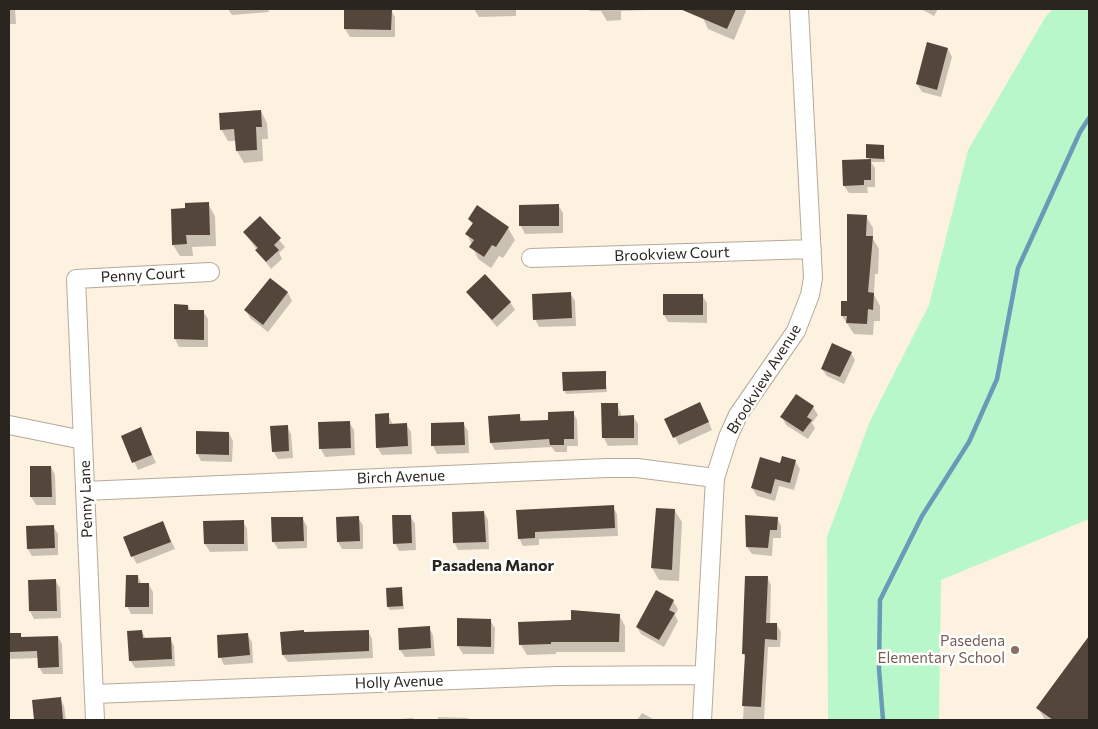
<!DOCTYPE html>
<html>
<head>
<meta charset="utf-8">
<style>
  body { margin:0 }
  #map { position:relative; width:1098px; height:729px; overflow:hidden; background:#fdf2e0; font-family:Commissioner,sans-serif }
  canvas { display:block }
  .frame { position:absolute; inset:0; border:10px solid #2a261f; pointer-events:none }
</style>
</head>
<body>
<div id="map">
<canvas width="1098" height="729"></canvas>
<div class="frame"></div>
</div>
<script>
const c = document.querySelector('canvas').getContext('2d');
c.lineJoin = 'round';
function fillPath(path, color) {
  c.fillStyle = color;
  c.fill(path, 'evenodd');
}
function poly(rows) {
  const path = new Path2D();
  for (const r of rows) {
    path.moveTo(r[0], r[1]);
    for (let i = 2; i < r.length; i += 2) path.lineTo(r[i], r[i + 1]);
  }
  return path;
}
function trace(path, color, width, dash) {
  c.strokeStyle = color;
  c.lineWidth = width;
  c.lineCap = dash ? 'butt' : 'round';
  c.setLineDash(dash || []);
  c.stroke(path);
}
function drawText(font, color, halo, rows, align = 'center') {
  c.font = font + ' Commissioner,sans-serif';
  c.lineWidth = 5;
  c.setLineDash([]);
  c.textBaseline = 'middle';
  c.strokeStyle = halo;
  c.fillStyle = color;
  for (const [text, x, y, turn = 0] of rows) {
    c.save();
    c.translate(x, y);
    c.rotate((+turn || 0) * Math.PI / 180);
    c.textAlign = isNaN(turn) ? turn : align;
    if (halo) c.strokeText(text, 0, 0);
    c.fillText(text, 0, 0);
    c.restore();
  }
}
fillPath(poly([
  [1053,9,1089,9,1089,519,941,580,939,720,828,720,827,537,870,421,929,305,968,150,1046,16]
]), '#b8f7ca');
fillPath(poly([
  [9,9,15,9,16,24,9,24],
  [228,9,268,9,269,12,232,15],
  [346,9,391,10,395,17,395,37,350,37,345,29],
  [474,9,516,9,516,16,479,17],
  [588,9,649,9,649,10,621,11,621,20,607,21,601,11,590,11],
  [699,9,745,9,746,11,734,40,708,29],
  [921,9,938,9,934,16],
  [948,49,952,57,941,97,922,92,917,84],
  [261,111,267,123,268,139,262,139,263,161,244,163,237,151,236,141,228,141,221,129],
  [868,146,883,146,885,162,871,162,875,168,875,187,867,187,868,193,849,193,844,186,869,161],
  [208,204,215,216,216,246,192,247,193,256,180,256,173,245,186,210],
  [558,205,563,213,563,233,525,234,521,226],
  [477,207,508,228,515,240,503,258,499,256,491,268,478,259,467,234,473,225,469,219],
  [866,216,873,228,873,239,879,249,878,274,875,274,874,295,880,306,880,321,874,321,873,335,854,334,842,316,849,302],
  [260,217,285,247,279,253,282,259,271,269,244,232],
  [270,280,288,293,292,301,268,332,250,318,246,311],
  [467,292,510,302,515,310,497,327],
  [570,293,575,301,576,326,539,327,535,319],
  [702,295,707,303,707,323,668,322,664,315],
  [175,306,188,306,191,311,203,311,208,319,208,347,179,347,175,339],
  [851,353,855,360,844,384,827,376,822,369],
  [605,373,607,392,566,394,564,390],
  [796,396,813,407,818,415,812,423,815,428,808,439,786,425,782,417],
  [617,404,622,417,633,416,638,424,638,445,608,446,604,438,603,405],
  [704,411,712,430,679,445,666,419],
  [573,412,577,420,578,446,567,446,567,452,555,452,552,447,495,450,491,443,519,415,523,422,549,421],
  [388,414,393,425,406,424,411,432,412,454,382,455,377,447],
  [349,422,354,430,355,455,325,457,321,449,319,424],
  [463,423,468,431,469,453,437,454,433,446,432,424],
  [287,427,291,434,293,458,278,459,273,451],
  [141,429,156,463,138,470,122,436],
  [229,433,233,441,232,462,201,461,197,453],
  [795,461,800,469,794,490,779,486,775,501,757,496,752,488,781,465],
  [51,467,55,475,56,505,36,505,31,497,31,468],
  [613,507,617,514,618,536,539,539,539,545,523,546,519,538,518,511],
  [675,511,682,522,679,581,659,580,652,568],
  [484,512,488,520,489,549,458,550,454,542],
  [410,516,415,524,416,550,399,551,395,543],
  [302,518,307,526,307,548,278,549,273,541],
  [358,518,363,525,363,549,342,549,338,542],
  [777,518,781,526,781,538,773,538,772,556,752,554,747,547],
  [243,521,247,529,248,551,210,552,205,544],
  [163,523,175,549,137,564,132,556],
  [53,526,58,534,58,555,32,556,28,549],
  [138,576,142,585,149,585,153,592,153,614,131,614,127,606],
  [767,577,771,585,770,624,777,625,781,632,780,647,768,647,764,720,743,720,746,659,743,653],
  [55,580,60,588,61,618,34,619,30,611,29,581],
  [401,589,404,609,390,610,388,607],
  [673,601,678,609,675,615,678,621,664,647,641,634,637,627],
  [619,615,625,626,625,652,556,652,556,654,527,655,521,645,572,622],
  [490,620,495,628,494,654,463,654,458,646],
  [429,628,433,635,435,656,405,657,400,650],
  [368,631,372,639,373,658,288,662,283,655],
  [142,632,146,639,170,638,174,646,175,666,135,668,130,660],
  [20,634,22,638,58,637,62,644,63,674,43,674,39,667,39,658,9,659,9,635],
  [247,634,252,642,253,663,224,665,220,657],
  [1089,638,1089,720,1045,720,1038,708],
  [60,698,64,706,66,720,35,720,33,701],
  [642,713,655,720,637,720],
  [438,717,468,718,470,720,438,720],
  [413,718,414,720,387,720]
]), '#0003');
trace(poly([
  [883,720,879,669,880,600,922,516,969,442,997,379,1018,268,1080,132,1089,118]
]), '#6a9ab8', 4.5);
fillPath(poly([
  [344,9,392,9,391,30,344,29],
  [680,9,736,9,727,29],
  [927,42,948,48,937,90,916,84],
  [261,110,262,127,256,127,257,150,236,151,234,129,220,130,219,113],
  [866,144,884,145,884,159,866,158],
  [871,159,871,180,864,180,864,185,843,186,842,160],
  [209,202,210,235,186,235,187,244,172,245,171,209,185,208,185,203],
  [559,204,559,226,519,226,519,205],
  [477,205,509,227,496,247,492,245,484,257,469,247,474,240,465,234,473,223,468,219],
  [847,214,867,215,866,236,873,236,868,292,874,293,873,310,868,309,867,324,846,323,847,316,841,316,841,301,847,301],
  [260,216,281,238,274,245,279,250,266,262,255,250,258,248,243,232],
  [485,274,511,302,492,320,466,292],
  [270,278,288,292,263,325,244,310],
  [571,292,572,318,533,320,532,294],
  [663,294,703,294,703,315,663,315],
  [174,304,188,305,188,310,204,310,204,340,174,339],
  [832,343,852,352,840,377,821,369],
  [606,371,606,389,563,391,562,372],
  [796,394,814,406,807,417,812,420,803,432,780,417],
  [700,402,709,422,673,438,664,419],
  [601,403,618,403,618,416,634,415,634,438,602,438],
  [574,411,574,439,564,439,564,445,550,445,549,439,490,443,488,416,520,414,520,421,548,420,548,412],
  [389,413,389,424,407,423,408,446,376,448,375,414],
  [350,421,351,448,319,449,318,422],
  [464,422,465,445,431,446,431,423],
  [288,425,289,451,272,452,270,426],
  [141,427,152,455,132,463,121,436],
  [196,431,229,432,229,455,196,454],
  [782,456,796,460,790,483,775,479,771,494,751,488,760,457,780,463],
  [30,466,51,466,52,497,30,497],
  [614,505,615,528,535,532,535,538,518,539,516,510],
  [656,508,675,509,672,570,651,568],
  [484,511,486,542,453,543,452,512],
  [392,515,411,515,412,543,393,544],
  [745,515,778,517,777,530,770,530,768,548,746,547],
  [359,516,360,541,337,542,336,517],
  [271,517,303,517,304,541,272,542],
  [244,520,244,544,204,544,203,521],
  [163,521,171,542,131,557,123,537],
  [54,525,55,548,27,549,26,526],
  [126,575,138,575,138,583,149,583,149,607,125,607],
  [745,576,768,576,766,623,777,623,777,640,765,639,761,707,742,706,745,654,742,654],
  [56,579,57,611,29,611,28,580],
  [402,587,403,606,387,607,386,588],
  [656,590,674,600,669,610,675,613,659,640,636,627],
  [571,610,620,614,619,642,551,642,551,644,519,645,518,622,571,620],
  [457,618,491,619,491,647,457,646],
  [430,626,431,648,399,650,398,628],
  [142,630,143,638,171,637,172,659,129,661,127,631],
  [304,630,304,632,369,630,369,651,282,655,280,632],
  [9,633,21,633,21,637,58,636,59,667,38,668,37,651,9,652],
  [248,633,250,655,218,658,217,635],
  [1089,636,1089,720,1053,720,1036,708],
  [61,697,63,719,34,720,32,700]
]), '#55463c');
const minor = poly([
  [531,258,812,249],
  [9,425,83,440],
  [85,491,606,468,637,468,715,478],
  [94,694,557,676,704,675],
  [95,720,76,279,210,272],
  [702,720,715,478,728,437,738,415,796,331,810,295,813,278,799,9]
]);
trace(minor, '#b5aa99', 20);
trace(minor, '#fff', 18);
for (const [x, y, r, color] of [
  [1015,650,5,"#8d6e63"]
]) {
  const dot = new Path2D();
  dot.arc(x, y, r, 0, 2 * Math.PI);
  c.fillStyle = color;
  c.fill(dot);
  trace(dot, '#fff', 2);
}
drawText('15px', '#2a261f', '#fff', [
  ["Brookview Court",672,254,-2],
  ["Penny Court",143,275,-3],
  ["Brookview Avenue",764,379,-58],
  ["Birch Avenue",401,477,-2],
  ["Penny Lane",86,499,-92],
  ["Holly Avenue",399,682,-2]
]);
drawText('15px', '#785e54', '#fff', [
  ["Pasedena",1005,641],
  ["Elementary School",1005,658]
], 'right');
drawText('bold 16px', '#2a261f', '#fff', [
  ["Pasadena Manor",493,566]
]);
</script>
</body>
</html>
